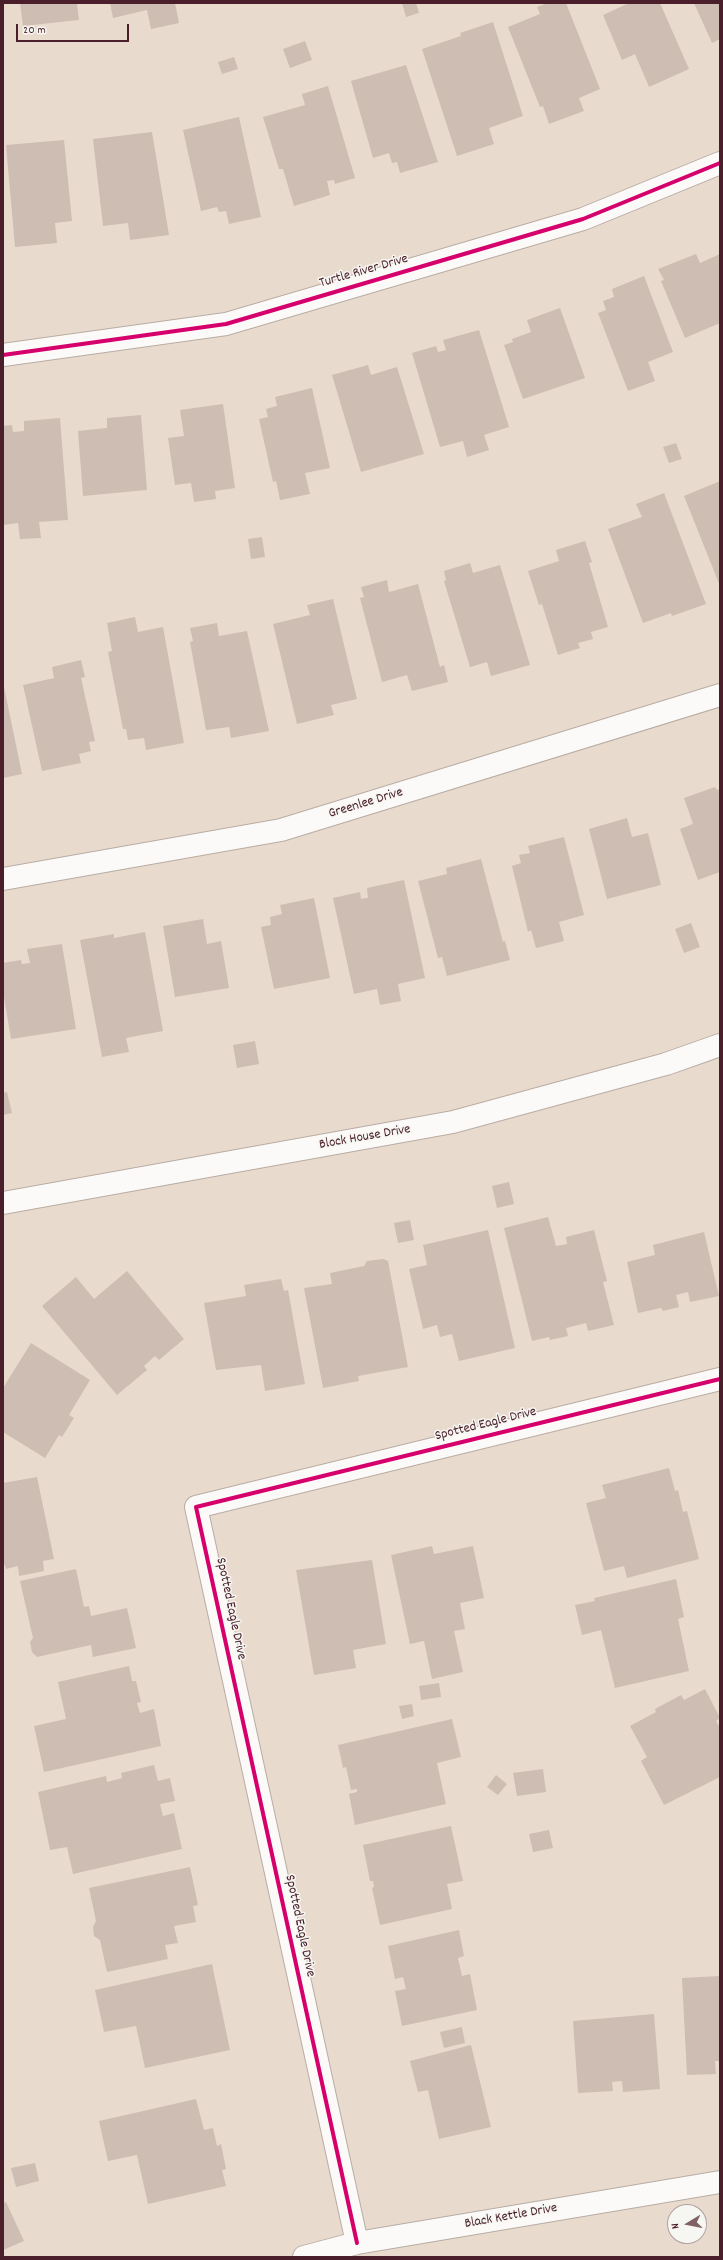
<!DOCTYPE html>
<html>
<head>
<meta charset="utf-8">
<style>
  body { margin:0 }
  #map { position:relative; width:723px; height:2260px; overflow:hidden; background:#e8dbcd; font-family:Dekko,sans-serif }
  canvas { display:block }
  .frame { position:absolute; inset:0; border:4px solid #4a1f2b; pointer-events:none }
  .north { position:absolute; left:667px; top:2204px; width:40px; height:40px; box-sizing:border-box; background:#f6f6f2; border:1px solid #b1a0a2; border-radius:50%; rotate:260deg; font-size:11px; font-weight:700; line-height:16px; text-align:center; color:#4a1f2b }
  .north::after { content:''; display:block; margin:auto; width:14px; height:18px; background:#816164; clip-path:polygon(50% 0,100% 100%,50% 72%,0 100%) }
  .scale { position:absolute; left:16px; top:24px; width:113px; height:18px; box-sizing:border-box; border:2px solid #4a1f2b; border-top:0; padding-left:5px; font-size:12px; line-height:14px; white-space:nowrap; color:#4a1f2b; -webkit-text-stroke:3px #f6f6f2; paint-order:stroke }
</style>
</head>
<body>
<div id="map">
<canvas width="723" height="2260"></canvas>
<div class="frame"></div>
<div class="north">N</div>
<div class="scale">20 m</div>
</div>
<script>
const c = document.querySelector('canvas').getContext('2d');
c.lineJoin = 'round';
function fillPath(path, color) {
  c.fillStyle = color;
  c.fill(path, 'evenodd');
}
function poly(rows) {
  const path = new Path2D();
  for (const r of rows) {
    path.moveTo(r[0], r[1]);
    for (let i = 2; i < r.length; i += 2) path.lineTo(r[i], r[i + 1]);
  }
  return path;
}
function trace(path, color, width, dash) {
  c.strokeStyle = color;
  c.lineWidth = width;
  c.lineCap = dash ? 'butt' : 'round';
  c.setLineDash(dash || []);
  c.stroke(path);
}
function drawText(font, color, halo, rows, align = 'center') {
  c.font = font + ' Dekko,sans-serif';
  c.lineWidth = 3;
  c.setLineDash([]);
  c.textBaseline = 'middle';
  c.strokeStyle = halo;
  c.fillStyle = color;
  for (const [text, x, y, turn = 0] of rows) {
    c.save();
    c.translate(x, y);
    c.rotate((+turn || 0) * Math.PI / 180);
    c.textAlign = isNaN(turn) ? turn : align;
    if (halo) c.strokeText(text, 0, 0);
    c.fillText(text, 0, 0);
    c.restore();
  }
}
fillPath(poly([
  [20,3,77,3,79,20,23,26],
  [110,3,175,3,179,23,151,29,147,10,113,18],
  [402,3,416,3,419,13,406,17],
  [548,3,566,3,600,89,579,98,584,111,549,124,543,106,540,107,508,27,540,14,537,7],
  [629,3,660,3,689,69,649,87,635,54,622,60,603,15],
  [694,3,720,3,720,39,712,43],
  [493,22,523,116,489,128,494,144,457,156,422,49,461,36,460,33],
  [305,41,312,60,290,68,283,49],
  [234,57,238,69,222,74,218,62],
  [406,65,438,162,400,173,397,162,392,163,389,153,373,158,351,81],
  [328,86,355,178,335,184,334,180,327,181,330,195,294,206,283,169,279,169,263,117,305,105,302,94],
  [239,117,261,217,229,224,226,211,219,212,217,207,201,211,183,130],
  [152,132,169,235,130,240,128,223,103,226,93,139],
  [64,140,72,221,55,223,57,243,15,247,6,145],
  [696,254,700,263,720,254,720,323,685,338,661,281,664,280,658,269],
  [644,276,673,352,648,362,655,381,628,391,598,313,606,310,603,301,614,297,612,289],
  [560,308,585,378,523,399,504,345,513,342,512,339,531,332,527,320],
  [479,330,509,427,484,435,489,450,467,457,463,441,440,447,412,353,436,346,438,352,446,350,443,340],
  [368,365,371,375,397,367,424,454,361,472,332,375],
  [312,388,330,468,305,473,310,494,280,500,276,481,273,482,259,419,268,417,266,409,277,406,275,397],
  [223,404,235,488,215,491,216,499,194,502,191,483,175,485,168,438,184,436,180,410],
  [141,415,147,490,83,496,78,431,107,428,107,418],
  [60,418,68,520,39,522,41,538,20,539,18,523,3,525,3,426,12,425,13,432,24,431,24,421],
  [676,443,682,459,669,463,663,447],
  [720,481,720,586,684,496],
  [664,493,706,604,672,616,671,613,643,623,608,529,642,517,636,504],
  [262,537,265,557,251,559,248,539],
  [585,541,592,562,589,563,608,627,591,632,593,639,578,643,580,648,558,655,542,604,539,605,528,571,559,561,556,550],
  [470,563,473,573,500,565,530,665,491,676,487,662,470,667,444,581,446,580,444,571],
  [387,580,389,592,418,584,440,667,444,665,448,682,412,691,407,675,382,682,360,598,364,597,361,587],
  [333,599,357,699,331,705,334,715,297,724,273,624,310,615,307,605],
  [135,617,138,632,163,627,184,743,146,750,144,738,128,740,126,729,123,729,108,652,112,651,107,623],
  [217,623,219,636,247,631,269,731,231,738,229,727,206,730,190,642,193,641,190,628],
  [81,660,85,677,81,678,95,741,89,742,91,751,79,754,81,763,42,771,23,685,54,678,52,667],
  [3,682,22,774,3,778],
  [715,787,717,790,720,789,720,872,698,880,680,829,693,824,684,798],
  [627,818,632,837,648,833,661,885,607,899,589,829],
  [564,837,584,915,559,922,564,941,536,948,531,930,528,932,512,866,521,863,519,855,530,853,528,846],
  [481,859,503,942,505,941,510,960,447,976,442,957,438,958,418,881,447,874,446,868],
  [404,880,425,978,398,984,401,1001,380,1005,377,989,354,994,333,898,360,892,361,899,366,898,368,898,367,888],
  [314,898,330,978,274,989,261,927,271,925,270,917,282,914,280,905],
  [203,919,207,944,221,941,229,988,175,997,163,926],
  [691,923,700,947,684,953,675,929],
  [145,932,163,1031,126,1038,129,1052,102,1057,80,940,114,934,114,938],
  [62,944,76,1029,11,1039,3,991,3,963,21,960,22,964,30,963,27,949],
  [255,1041,259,1064,237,1068,233,1045],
  [7,1092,12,1113,3,1115,3,1093],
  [509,1182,514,1204,497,1208,492,1186],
  [548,1217,556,1246,567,1244,566,1237,594,1230,607,1281,603,1282,614,1325,588,1331,586,1323,566,1328,568,1336,550,1340,549,1337,532,1341,504,1228],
  [410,1220,414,1240,398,1243,394,1223],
  [488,1230,515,1348,459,1361,452,1334,440,1337,437,1325,423,1329,409,1269,427,1265,423,1245],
  [704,1232,719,1296,690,1302,688,1292,676,1295,679,1307,663,1311,661,1308,638,1313,627,1262,655,1255,653,1245],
  [383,1259,388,1261,408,1367,358,1376,359,1381,323,1388,304,1288,332,1284,330,1273,364,1266,367,1261],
  [127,1271,184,1339,159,1360,155,1356,144,1366,147,1370,117,1395,42,1306,76,1277,94,1299],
  [281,1279,284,1291,288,1290,305,1384,265,1391,261,1365,216,1370,204,1303,246,1296,244,1285],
  [31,1343,90,1380,69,1415,74,1418,62,1437,59,1435,45,1458,3,1432,3,1388],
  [669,1468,675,1491,678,1490,683,1512,687,1511,699,1559,627,1578,624,1566,604,1571,586,1503,606,1498,602,1485],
  [37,1477,54,1559,43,1561,44,1571,19,1576,18,1566,6,1569,5,1565,3,1565,3,1483],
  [432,1546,434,1554,473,1546,484,1598,460,1603,465,1629,454,1631,463,1672,432,1679,424,1641,410,1644,391,1555],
  [372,1560,386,1644,353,1650,356,1668,314,1675,296,1570],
  [76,1569,84,1607,89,1606,91,1616,127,1608,136,1648,93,1657,91,1645,37,1657,32,1652,30,1642,33,1638,20,1581],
  [676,1579,684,1617,678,1619,689,1671,615,1688,601,1630,582,1635,575,1605,595,1601,594,1598],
  [129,1666,132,1681,136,1681,141,1702,137,1703,140,1713,154,1709,161,1746,44,1772,34,1726,66,1719,58,1682],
  [439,1683,441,1697,421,1700,419,1686],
  [705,1689,720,1718,716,1721,720,1728,720,1777,664,1805,641,1761,647,1757,630,1726,656,1712,655,1709,681,1695,684,1700],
  [412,1704,414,1716,402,1719,399,1706],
  [452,1719,461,1757,437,1763,446,1804,355,1825,349,1794,357,1792,357,1789,351,1790,346,1767,343,1768,338,1745],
  [154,1765,158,1781,170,1778,175,1801,160,1804,163,1816,174,1813,182,1849,73,1874,67,1847,50,1850,38,1792,106,1776,107,1782,122,1778,121,1773],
  [543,1769,546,1792,517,1796,513,1773],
  [496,1775,507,1784,498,1795,487,1787],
  [451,1826,463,1881,447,1884,452,1909,380,1925,372,1888,374,1887,373,1881,370,1881,363,1845],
  [549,1830,553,1848,533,1852,529,1834],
  [190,1867,198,1905,193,1906,196,1922,174,1926,178,1943,165,1945,168,1959,107,1972,100,1940,94,1936,93,1927,96,1921,89,1888],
  [459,1930,464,1956,458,1958,462,1976,470,1974,477,2010,402,2026,395,1991,406,1989,403,1977,395,1979,388,1946],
  [212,1964,230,2050,145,2068,136,2026,104,2032,95,1990],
  [720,1976,720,2061,715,2061,716,2074,687,2075,682,1978],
  [654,2014,660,2089,623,2092,622,2081,612,2082,613,2091,578,2093,573,2021],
  [462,2027,465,2043,444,2048,440,2032],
  [471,2045,491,2127,439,2139,428,2090,418,2092,410,2061],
  [196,2099,204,2130,213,2128,217,2146,221,2144,226,2169,222,2170,226,2186,148,2204,137,2155,108,2161,99,2121],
  [35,2163,39,2181,16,2187,11,2168],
  [6,2202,24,2241,3,2250,3,2203]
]), '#cebdb2');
const minor = poly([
  [3,355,226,324,583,219,720,163],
  [3,879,281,830,720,695],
  [3,1203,453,1122,666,1064,720,1045],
  [357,2243,196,1507,720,1379],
  [304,2257,357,2243,720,2182]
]);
trace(minor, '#b9aca4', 24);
trace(minor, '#fcfaf8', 22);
trace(poly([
  [3,355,226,324,583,219,720,163],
  [357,2243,196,1507,720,1379]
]), '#d6006c', 4);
drawText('14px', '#4a1f2b', '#f6f6f2', [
  ["Turtle River Drive",364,272,-16],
  ["Greenlee Drive",366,804,-17],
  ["Block House Drive",365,1138,-10],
  ["Spotted Eagle Drive",486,1425,-14],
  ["Spotted Eagle Drive",230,1609,78],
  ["Spotted Eagle Drive",299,1926,78],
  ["Black Kettle Drive",511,2217,-10]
]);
</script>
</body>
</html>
